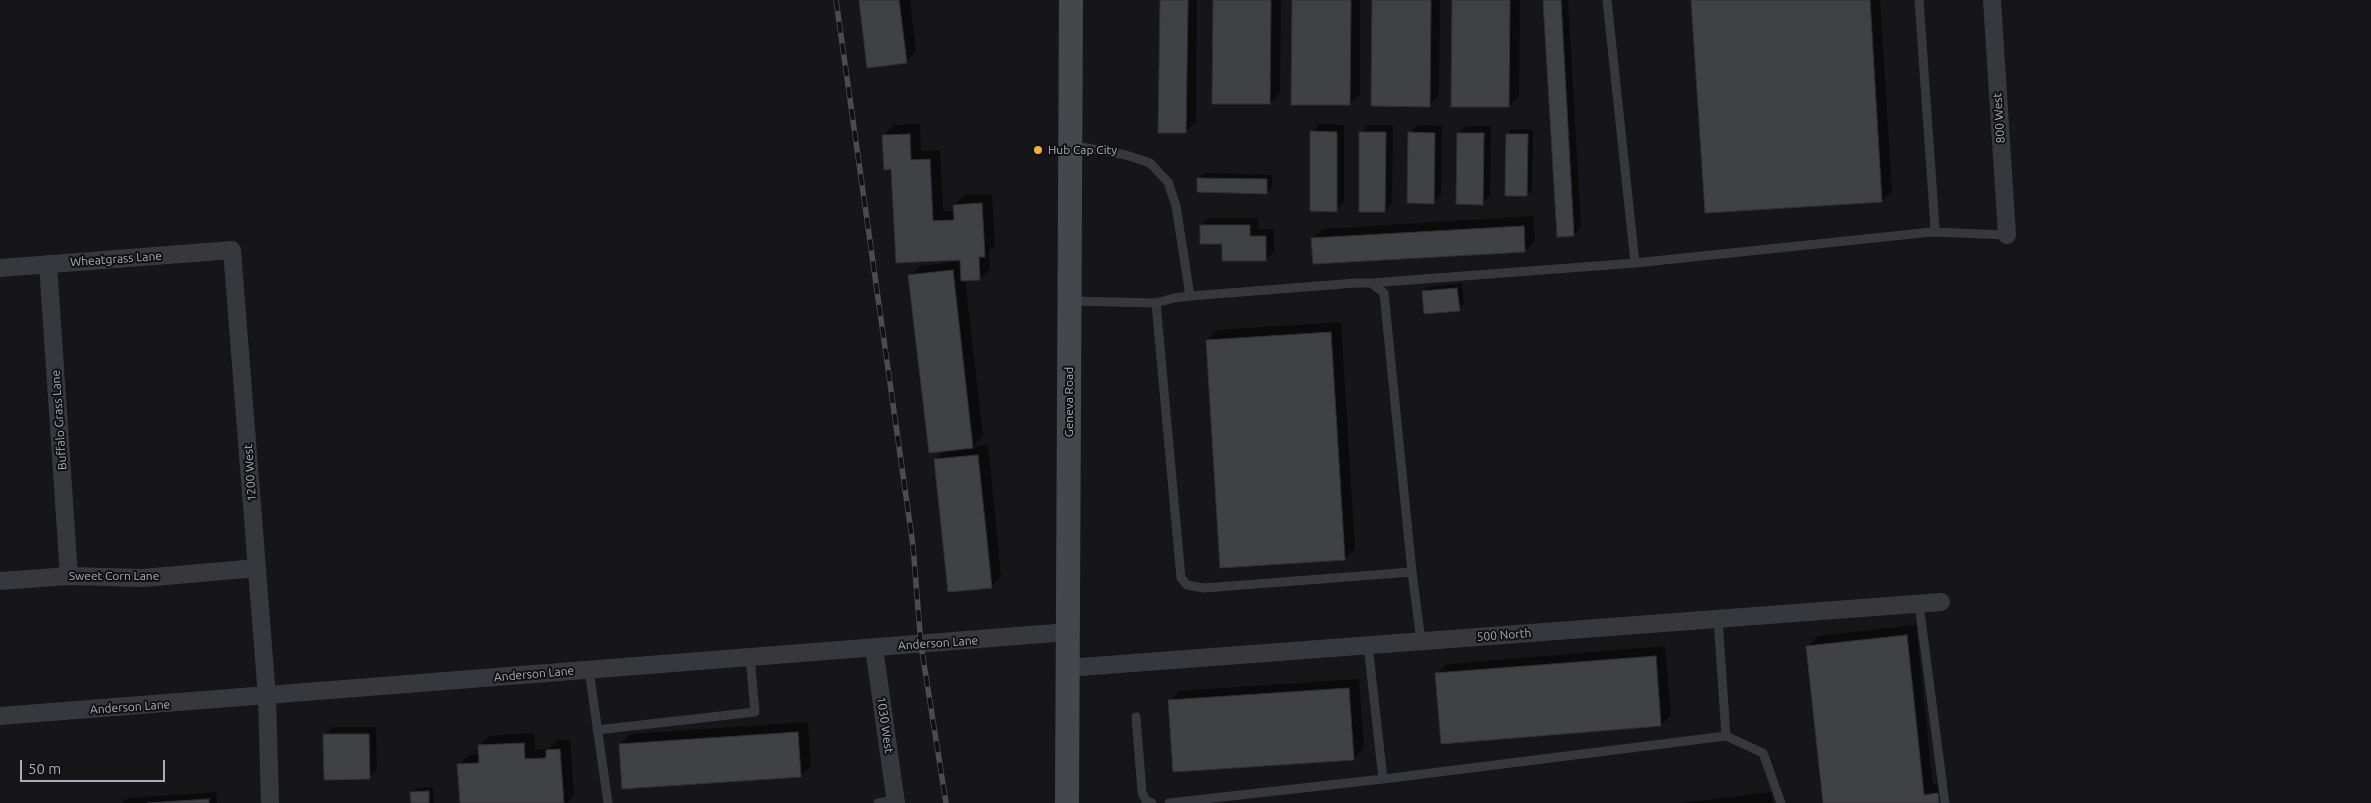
<!DOCTYPE html>
<html>
<head>
<meta charset="utf-8">
<style>
  body { margin:0 }
  #map { position:relative; width:2371px; height:803px; overflow:hidden; background:#161618; font-family:Ubuntu,sans-serif }
  canvas { display:block }
  .scale { position:absolute; left:20px; top:760px; width:145px; height:22px; box-sizing:border-box; border:2px solid #a8adb8; border-top:0; padding-left:6px; font-size:15px; line-height:18px; white-space:nowrap; color:#a8adb8; -webkit-text-stroke:4px #111113; paint-order:stroke }
</style>
</head>
<body>
<div id="map">
<canvas width="2371" height="803"></canvas>
<div class="scale">50 m</div>
</div>
<script>
const c = document.querySelector('canvas').getContext('2d');
c.lineJoin = 'round';
function fillPath(path, color) {
  c.fillStyle = color;
  c.fill(path, 'evenodd');
}
function poly(rows) {
  const path = new Path2D();
  for (const r of rows) {
    path.moveTo(r[0], r[1]);
    for (let i = 2; i < r.length; i += 2) path.lineTo(r[i], r[i + 1]);
  }
  return path;
}
function trace(path, color, width, dash) {
  c.strokeStyle = color;
  c.lineWidth = width;
  c.lineCap = dash ? 'butt' : 'round';
  c.setLineDash(dash || []);
  c.stroke(path);
}
function drawText(font, color, halo, rows, align = 'center') {
  c.font = font + ' Ubuntu,sans-serif';
  c.lineWidth = 4;
  c.setLineDash([]);
  c.textBaseline = 'middle';
  c.strokeStyle = halo;
  c.fillStyle = color;
  for (const [text, x, y, turn = 0] of rows) {
    c.save();
    c.translate(x, y);
    c.rotate((+turn || 0) * Math.PI / 180);
    c.textAlign = isNaN(turn) ? turn : align;
    if (halo) c.strokeText(text, 0, 0);
    c.fillText(text, 0, 0);
    c.restore();
  }
}
fillPath(poly([
  [860,0,910,0,916,51,906,62],
  [1161,0,1197,0,1196,122,1185,132],
  [1214,0,1281,0,1280,93,1270,103],
  [1293,0,1360,0,1360,94,1349,104],
  [1374,0,1440,0,1439,95,1429,105],
  [1453,0,1520,0,1519,96,1509,106],
  [1544,0,1568,0,1581,227,1574,235],
  [1692,0,1880,0,1892,191,1882,201],
  [920,124,921,151,940,150,943,211,955,211,954,205,965,195,992,194,995,246,989,251,990,269,980,279,965,279,983,436,972,447,988,445,1001,576,991,587,935,460,945,450,910,276,920,266,963,261,963,259,897,262,892,168,883,136,894,125],
  [1319,124,1344,125,1344,203,1336,210,1312,132],
  [1368,125,1393,125,1392,203,1385,211,1361,133],
  [1417,125,1442,126,1441,195,1433,203,1410,133],
  [1466,126,1491,126,1490,196,1482,203,1458,134],
  [1512,129,1533,130,1532,190,1527,195,1507,134],
  [1204,173,1272,175,1272,188,1267,192,1199,178],
  [1533,216,1535,241,1525,251,1312,239,1323,229],
  [1209,218,1258,218,1258,229,1274,229,1274,252,1266,259,1224,243,1201,226],
  [1462,283,1464,304,1459,309,1423,292,1428,287],
  [1341,322,1355,549,1344,559,1207,340,1218,330],
  [1916,625,1933,785,1948,784,1950,803,1824,803,1808,646,1818,636],
  [1665,646,1671,715,1661,725,1436,674,1447,664],
  [1359,679,1364,748,1354,759,1170,701,1180,691],
  [808,722,811,766,801,776,620,744,630,734],
  [332,727,376,727,377,770,369,778,325,735],
  [534,733,535,750,549,749,557,740,570,740,574,796,567,803,461,803,459,765,469,755,480,754,479,746,489,736],
  [433,787,434,803,412,803,412,793,417,788],
  [216,792,217,803,122,803,128,798],
  [1772,792,1773,803,1680,803]
]), '#0007');
const building = poly([
  [859,0,899,0,907,63,867,68,859,0],
  [1160,0,1188,0,1186,133,1158,133,1160,0],
  [1213,0,1271,0,1270,104,1212,104,1213,0],
  [1292,0,1351,0,1350,105,1291,105,1292,0],
  [1372,0,1431,0,1430,107,1371,106,1372,0],
  [1452,0,1510,0,1509,107,1451,107,1452,0],
  [1543,0,1561,0,1574,236,1557,237,1543,0],
  [1691,0,1870,0,1882,202,1705,213,1691,0],
  [1310,131,1337,132,1337,212,1310,211,1310,131],
  [1359,132,1386,132,1385,212,1359,212,1359,132],
  [1408,132,1435,133,1434,204,1407,203,1408,132],
  [1457,133,1484,133,1483,205,1456,204,1457,133],
  [910,134,911,160,930,159,933,221,954,220,953,205,982,203,985,257,979,257,980,280,961,281,960,260,896,263,891,169,884,170,882,135,910,134],
  [1506,134,1528,134,1527,196,1505,196,1506,134],
  [1197,178,1267,179,1267,194,1197,192,1197,178],
  [1200,225,1250,225,1250,236,1266,236,1266,261,1222,261,1222,244,1200,244,1200,225],
  [1524,226,1525,252,1313,264,1311,238,1524,226],
  [953,270,973,448,929,453,908,275,953,270],
  [1457,288,1460,311,1424,314,1422,291,1457,288],
  [1331,332,1345,560,1220,568,1206,340,1331,332],
  [978,455,992,588,948,592,934,459,978,455],
  [1907,635,1924,795,1938,793,1939,803,1823,803,1806,646,1907,635],
  [1656,656,1661,726,1441,744,1435,673,1656,656],
  [1349,688,1354,760,1173,772,1168,700,1349,688],
  [798,732,801,777,622,789,619,744,798,732],
  [323,734,369,734,370,779,324,780,323,734],
  [524,743,525,759,546,758,546,750,560,749,564,803,460,803,457,764,479,763,478,745,524,743],
  [429,791,429,803,411,803,410,792,429,791],
  [209,799,209,803,147,803,209,799]
]);
fillPath(building, '#404145');
trace(building, '#303034', 1);
trace(poly([
  [1607,0,1635,263,1932,232,1935,227,1919,0],
  [1070,145,1126,155,1150,163,1168,182,1176,206,1190,296,1174,298,1156,303,1181,578,1187,585,1204,588,1412,572,1421,641],
  [1932,232,2007,235],
  [1371,283,1635,263],
  [1190,296,1356,283,1371,283,1384,293,1412,572],
  [1070,301,1156,303],
  [1919,604,1945,803],
  [1368,645,1383,779,1726,736,1718,619],
  [589,670,608,803],
  [1136,717,1142,792,1146,801,1152,803],
  [597,730,755,712,750,657],
  [1726,736,1763,753,1781,803],
  [878,803,896,800],
  [1169,803,1383,779]
]), '#37383d', 9);
trace(poly([
  [1992,0,2007,235],
  [48,264,69,576],
  [0,268,232,250,267,697,270,803],
  [0,581,69,576,143,578,257,568],
  [874,648,896,803],
  [1067,668,1941,602],
  [0,716,1068,632]
]), '#37383d', 18);
trace(poly([
  [1067,803,1071,0]
]), '#45474d', 24);
const rail = poly([
  [836,0,913,546,921,645,946,803]
]);
trace(rail, '#4a4c52', 5.5);
trace(rail, '#111113', 4, [11]);
for (const [x, y, r, color] of [
  [1038,150,5,"#f2b134"]
]) {
  const dot = new Path2D();
  dot.arc(x, y, r, 0, 2 * Math.PI);
  c.fillStyle = color;
  c.fill(dot);
  trace(dot, '#111113', 2);
}
drawText('12px', '#a8adb8', '#111113', [
  ["800 West",1999,118,-94],
  ["Wheatgrass Lane",116,259,-4],
  ["Geneva Road",1069,402,-90],
  ["Buffalo Grass Lane",59,420,-94],
  ["1200 West",250,473,-94],
  ["Sweet Corn Lane",114,576],
  ["500 North",1504,635,-4],
  ["Anderson Lane",938,643,-4],
  ["Anderson Lane",534,674,-5],
  ["Anderson Lane",130,707,-4],
  ["1030 West",885,725,82]
]);
drawText('12px', '#a8adb8', '#111113', [
  ["Hub Cap City",1048,150]
], 'left');
</script>
</body>
</html>
